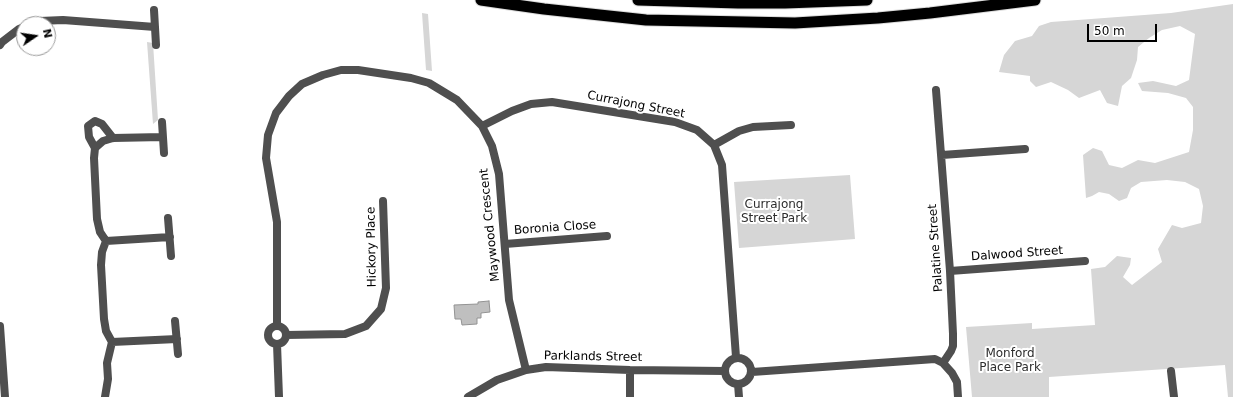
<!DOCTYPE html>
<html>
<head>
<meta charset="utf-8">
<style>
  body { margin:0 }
  #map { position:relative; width:1233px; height:397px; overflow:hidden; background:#fff; font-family:"DejaVu Sans",sans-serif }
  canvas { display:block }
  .north { position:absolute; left:16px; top:16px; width:40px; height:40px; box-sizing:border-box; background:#fff; border:1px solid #999; border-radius:50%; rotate:77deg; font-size:11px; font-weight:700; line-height:16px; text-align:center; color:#000 }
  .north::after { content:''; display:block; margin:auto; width:14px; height:18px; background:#000; clip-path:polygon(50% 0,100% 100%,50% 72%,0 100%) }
  .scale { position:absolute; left:1087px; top:24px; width:70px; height:18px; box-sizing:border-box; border:2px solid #000; border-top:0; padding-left:5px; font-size:12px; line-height:14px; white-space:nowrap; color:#000; -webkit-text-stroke:3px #fff; paint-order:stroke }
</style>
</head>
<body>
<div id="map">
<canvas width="1233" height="397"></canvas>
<div class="north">N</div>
<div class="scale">50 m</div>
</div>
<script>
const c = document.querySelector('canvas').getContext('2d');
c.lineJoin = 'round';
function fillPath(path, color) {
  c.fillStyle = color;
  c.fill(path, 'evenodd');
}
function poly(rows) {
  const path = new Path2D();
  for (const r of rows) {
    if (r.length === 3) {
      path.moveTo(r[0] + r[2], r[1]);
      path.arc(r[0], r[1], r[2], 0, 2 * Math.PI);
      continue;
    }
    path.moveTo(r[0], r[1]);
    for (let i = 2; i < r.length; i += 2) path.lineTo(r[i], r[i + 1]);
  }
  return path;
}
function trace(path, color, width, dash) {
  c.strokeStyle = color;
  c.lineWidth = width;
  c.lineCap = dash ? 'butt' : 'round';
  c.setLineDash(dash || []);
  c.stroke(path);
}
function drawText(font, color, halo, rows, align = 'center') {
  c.font = font + ' "DejaVu Sans",sans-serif';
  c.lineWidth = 4;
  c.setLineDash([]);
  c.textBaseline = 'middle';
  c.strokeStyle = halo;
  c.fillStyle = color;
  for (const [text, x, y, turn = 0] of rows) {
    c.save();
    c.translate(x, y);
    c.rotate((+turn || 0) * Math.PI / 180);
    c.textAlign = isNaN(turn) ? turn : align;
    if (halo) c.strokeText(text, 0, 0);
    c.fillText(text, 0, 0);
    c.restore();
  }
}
fillPath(poly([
  [1233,4,1233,397,1228,397,1225,365,1049,377,1049,397,972,397,966,327,1032,323,1032,329,1095,325,1091,269,1105,267,1117,256,1131,258,1130,265,1123,277,1132,285,1162,262,1158,249,1172,225,1182,228,1201,223,1203,206,1199,189,1185,182,1167,180,1141,182,1131,188,1127,198,1119,201,1109,194,1099,192,1092,196,1086,198,1083,155,1093,148,1102,151,1109,165,1122,168,1138,160,1155,163,1189,152,1193,130,1193,107,1186,98,1168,93,1142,91,1138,83,1153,81,1176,86,1189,80,1195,34,1180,26,1162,30,1149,38,1138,47,1137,60,1131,78,1122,86,1118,106,1107,103,1100,90,1079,98,1068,90,1051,82,1036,87,1030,81,1030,76,999,72,1004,55,1015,41,1032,36,1039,26,1051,22,1171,13],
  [422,13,428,14,432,71,426,70],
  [147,42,153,43,158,120,153,124],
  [850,175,855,239,739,248,734,182]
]), '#d6d6d6');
const building = poly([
  [489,301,490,312,481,313,481,318,477,318,477,324,462,325,461,319,455,319,454,305,478,304,478,302,489,301]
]);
fillPath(building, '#bfbfbf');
trace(building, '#939393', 1);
const trunk = poly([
  [481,0,544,9,646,20,795,23,878,18,930,13,1035,0],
  [638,0,738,3,785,3,867,0]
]);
trace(trunk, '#dbdbdb', 13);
trace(poly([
  [154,10,156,45],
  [33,24,40,21,63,20,155,27],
  [0,45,2,42,19,29,24,27],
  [936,90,950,271,953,334,953,346,951,351,943,363],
  [162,122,164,153],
  [482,126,512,111,531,104,552,102,675,122,697,130,714,145,722,165,736,357],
  [714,145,739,131,753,127,791,125],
  [95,148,89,137,88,126,95,121,102,124,113,138],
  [942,155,1025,149],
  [168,218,171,256],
  [106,241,170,237],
  [505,244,607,236],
  [950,271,1085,261],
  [175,321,178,354],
  [0,326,5,397],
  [277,326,277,222,266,158,268,135,276,113,289,96,302,84,323,75,341,70,358,70,411,78,429,83,457,100,482,126,492,146,499,174,509,300,526,370],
  [277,335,9],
  [286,335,345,334,366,326,381,309,386,288,383,201],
  [112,342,177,339],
  [277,344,279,397],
  [738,371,13],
  [1171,371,1174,397],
  [752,372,935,359,943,363,952,373,957,382,958,397],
  [738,384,739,397],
  [105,397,108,379,107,363,112,342,106,331,104,319,101,265,102,252,106,241,100,232,97,219,94,158,95,148,103,141,113,138,163,137],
  [468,397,497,380,526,370,546,367,630,370,725,371],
  [630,397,630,370]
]), '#4f4f4f', 8);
trace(trunk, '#000', 11);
drawText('12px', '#000', '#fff', [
  ["Currajong Street",636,105,11],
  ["Maywood Crescent",490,225,-96],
  ["Boronia Close",555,228,-4],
  ["Hickory Place",372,247,-91],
  ["Palatine Street",936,248,-94],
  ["Dalwood Street",1017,254,-4],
  ["Parklands Street",593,357,1]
]);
drawText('12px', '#2d2d2d', '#fff', [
  ["Currajong",774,205],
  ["Street Park",774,219],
  ["Monford",1010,354],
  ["Place Park",1010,368]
]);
</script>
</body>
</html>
